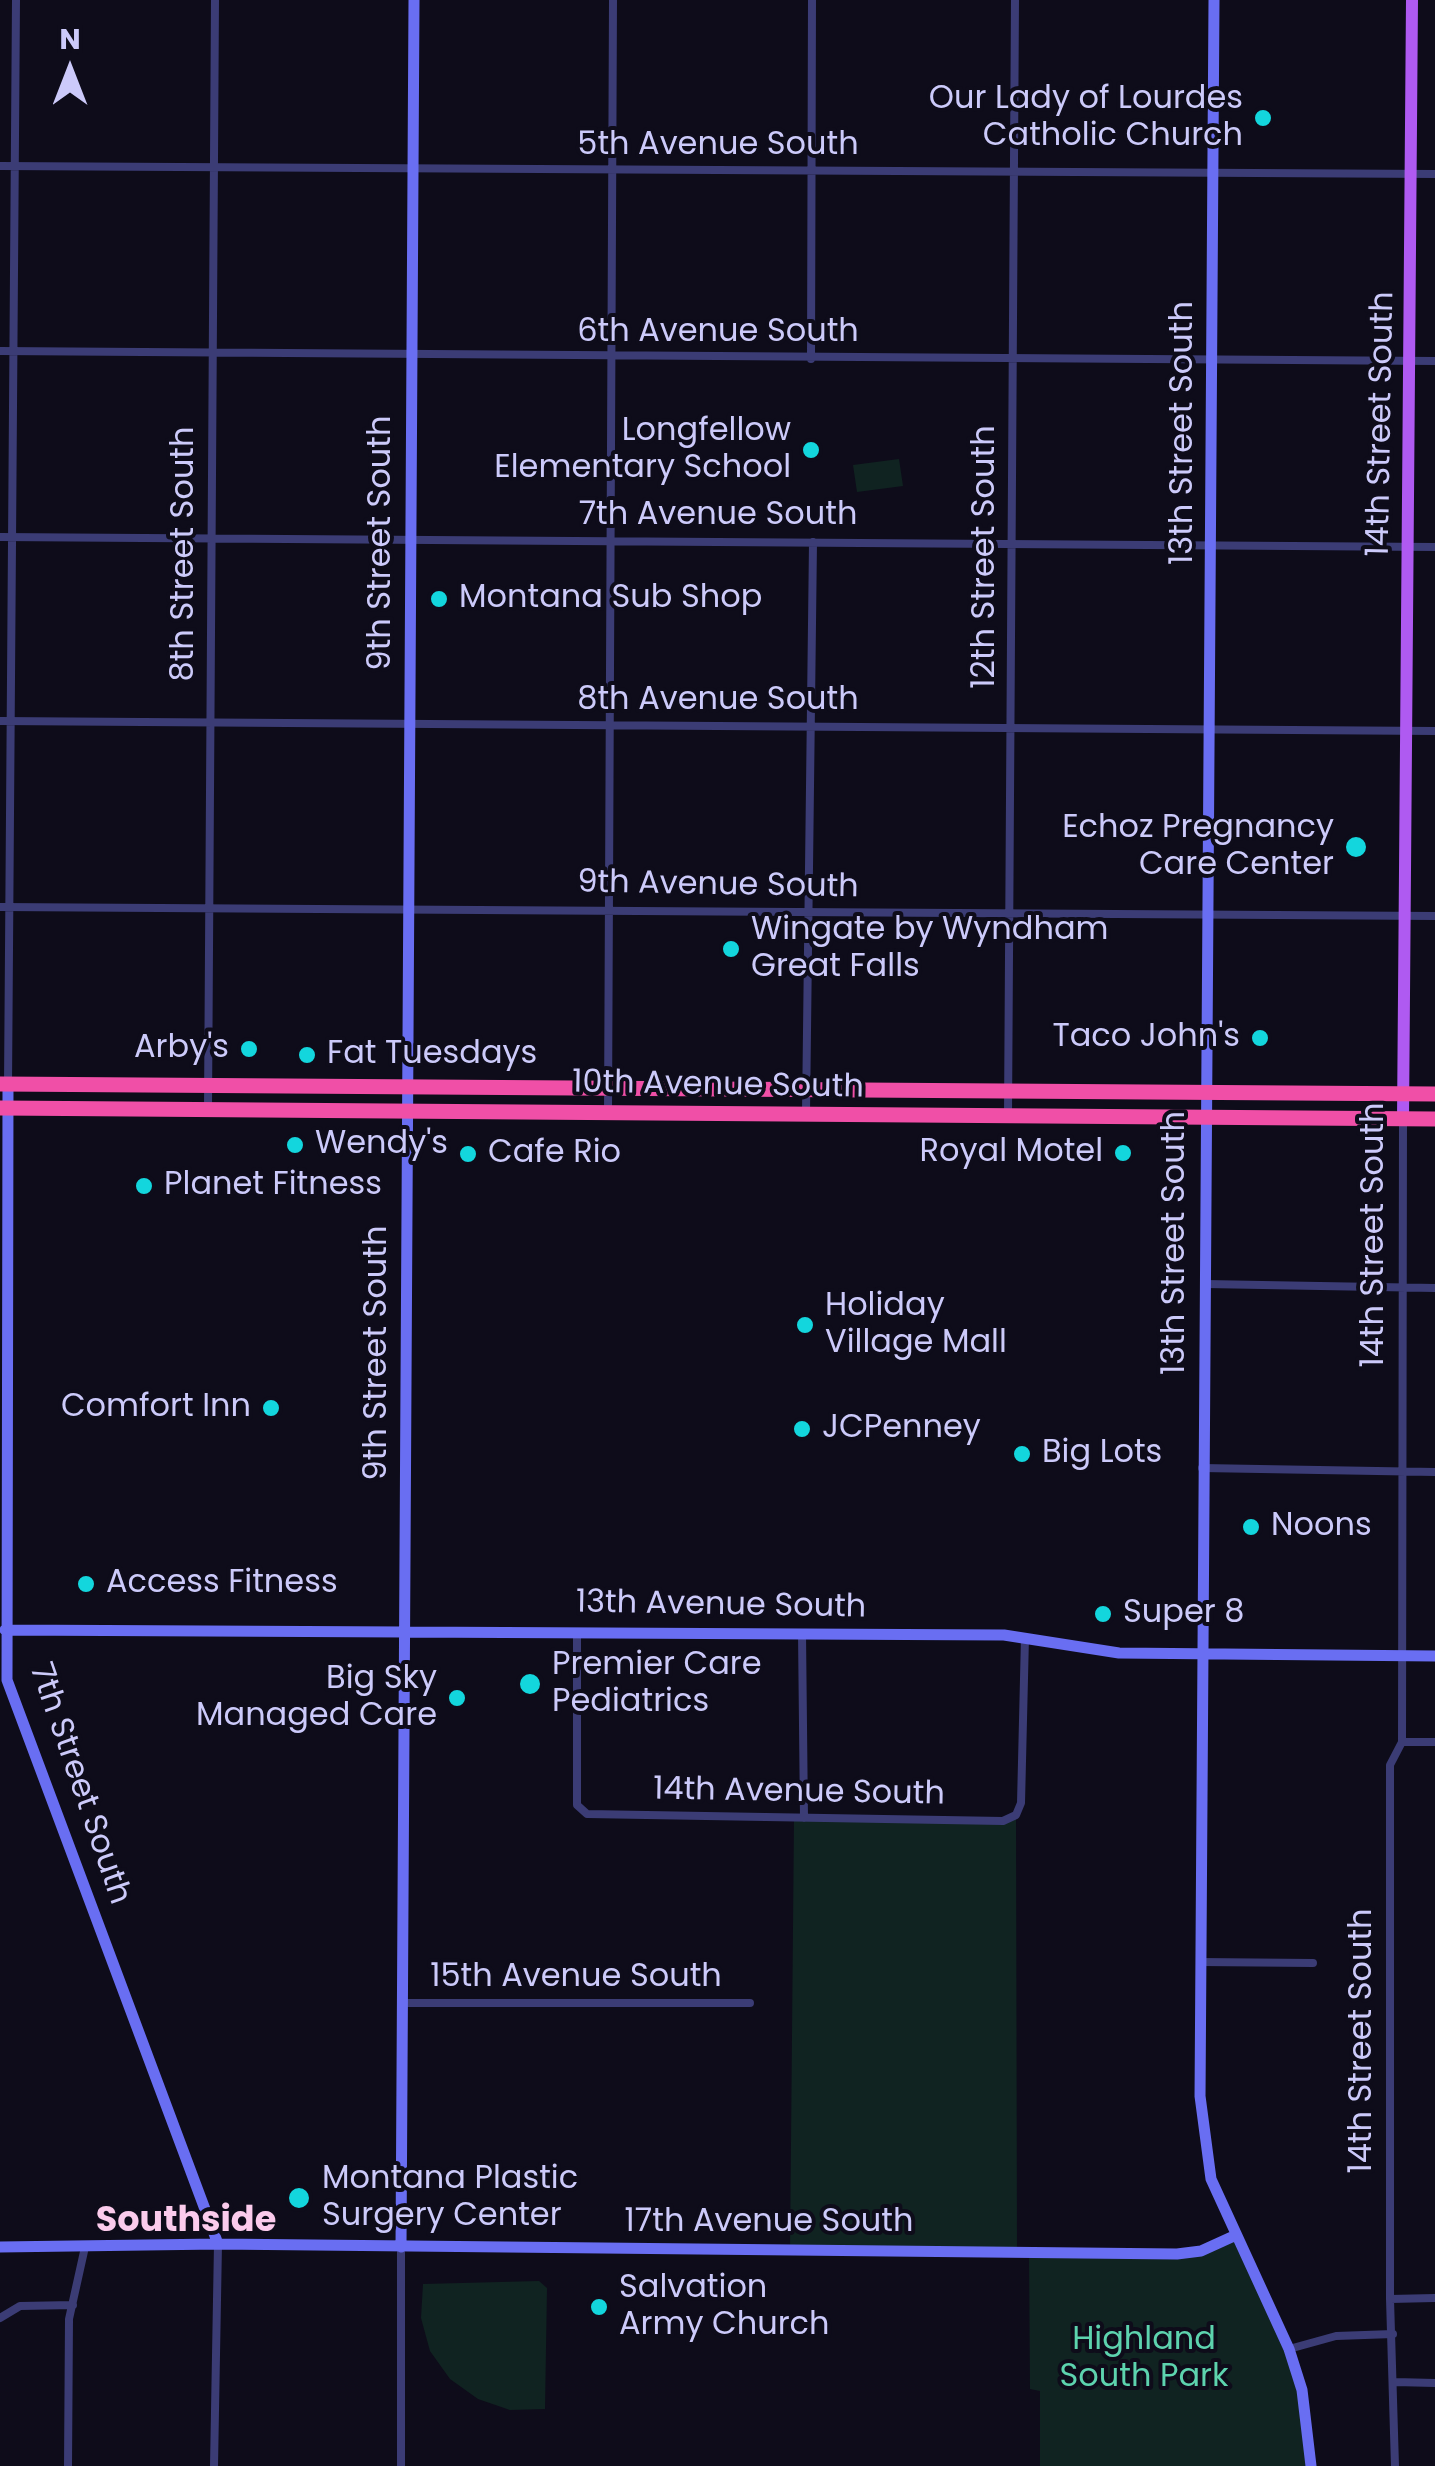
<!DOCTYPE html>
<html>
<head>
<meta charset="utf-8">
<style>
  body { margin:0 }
  #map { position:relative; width:1435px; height:2466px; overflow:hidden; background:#0e0c1a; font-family:Poppins,sans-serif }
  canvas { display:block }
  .north { position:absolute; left:20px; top:20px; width:100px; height:100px; -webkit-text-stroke:8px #0e0c1a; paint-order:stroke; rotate:0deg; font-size:28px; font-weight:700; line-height:40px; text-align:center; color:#cccafa }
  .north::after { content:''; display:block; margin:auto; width:35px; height:45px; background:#cccafa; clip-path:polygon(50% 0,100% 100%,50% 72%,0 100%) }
</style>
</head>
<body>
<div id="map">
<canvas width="1435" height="2466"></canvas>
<div class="north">N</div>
</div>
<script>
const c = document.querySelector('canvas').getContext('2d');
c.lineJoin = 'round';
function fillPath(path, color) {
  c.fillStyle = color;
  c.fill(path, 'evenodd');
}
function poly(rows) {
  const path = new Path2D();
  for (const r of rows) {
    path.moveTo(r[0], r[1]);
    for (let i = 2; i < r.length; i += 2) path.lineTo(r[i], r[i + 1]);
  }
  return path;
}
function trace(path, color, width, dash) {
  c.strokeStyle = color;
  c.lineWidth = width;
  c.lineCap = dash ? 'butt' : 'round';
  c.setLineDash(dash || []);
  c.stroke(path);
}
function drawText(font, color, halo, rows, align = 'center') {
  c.font = font + ' Poppins,sans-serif';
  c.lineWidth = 8;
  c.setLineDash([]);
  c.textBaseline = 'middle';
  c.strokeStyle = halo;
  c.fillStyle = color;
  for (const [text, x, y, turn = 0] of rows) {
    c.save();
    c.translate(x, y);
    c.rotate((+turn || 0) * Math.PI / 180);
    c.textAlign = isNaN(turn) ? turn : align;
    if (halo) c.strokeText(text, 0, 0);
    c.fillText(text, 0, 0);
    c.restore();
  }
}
fillPath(poly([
  [899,459,903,486,857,492,853,465],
  [1016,1815,1017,2252,790,2251,794,1818,1003,1821],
  [1234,2236,1289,2349,1311,2466,1040,2466,1040,2391,1030,2389,1029,2253,1177,2254],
  [539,2281,547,2288,545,2409,510,2410,478,2399,450,2379,430,2351,421,2318,423,2284]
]), '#102321');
trace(poly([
  [0,166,1435,174],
  [0,351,1435,361],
  [811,359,812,0],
  [0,537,1435,547],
  [0,721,1435,731],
  [0,907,1435,916],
  [8,1084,16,0],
  [208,1108,215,0],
  [608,1112,613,0],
  [806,1112,813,542],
  [1008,1114,1015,0],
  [1205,1284,1435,1288],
  [1202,1468,1435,1472],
  [577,1632,577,1805,587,1814,1003,1821,1016,1815,1021,1803,1025,1637],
  [802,1633,804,1818],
  [1402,1742,1435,1742],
  [1200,1962,1313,1963],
  [402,2003,750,2003],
  [401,2247,401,2466],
  [1390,2299,1435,2298],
  [0,2318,20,2306,73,2305],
  [1289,2349,1336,2336,1393,2334],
  [1395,2382,1435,2383],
  [68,2466,69,2319,85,2247],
  [214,2466,218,2244],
  [1395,2466,1390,2299,1390,1765,1402,1742,1403,1119]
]), '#3b3c75', 8);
trace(poly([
  [1214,0,1200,2096,1211,2179,1289,2349,1302,2390,1311,2466],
  [8,1084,7,1680,218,2244],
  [5,1630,1004,1635,1119,1653,1435,1656],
  [0,2247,218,2244,1177,2254,1201,2251,1234,2236],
  [401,2247,414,0]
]), '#696ef2', 11);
trace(poly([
  [1403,1119,1412,0]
]), '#af5af1', 12);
trace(poly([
  [0,1084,1435,1094],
  [0,1108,1435,1119]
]), '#f04fa7', 15);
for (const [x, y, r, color] of [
  [1263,118,10,"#13d6dd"],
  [811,450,10,"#13d6dd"],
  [439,599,10,"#13d6dd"],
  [1356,847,12,"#13d6dd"],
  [731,949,10,"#13d6dd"],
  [1260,1038,10,"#13d6dd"],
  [249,1049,10,"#13d6dd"],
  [307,1055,10,"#13d6dd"],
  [295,1145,10,"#13d6dd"],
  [1123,1153,10,"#13d6dd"],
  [468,1154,10,"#13d6dd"],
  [144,1186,10,"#13d6dd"],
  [805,1325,10,"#13d6dd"],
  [271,1408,10,"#13d6dd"],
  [802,1429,10,"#13d6dd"],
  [1022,1454,10,"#13d6dd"],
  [1251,1527,10,"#13d6dd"],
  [86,1584,10,"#13d6dd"],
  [1103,1614,10,"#13d6dd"],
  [530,1684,12,"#13d6dd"],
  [457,1698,10,"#13d6dd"],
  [299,2198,12,"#13d6dd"],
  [599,2307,10,"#13d6dd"]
]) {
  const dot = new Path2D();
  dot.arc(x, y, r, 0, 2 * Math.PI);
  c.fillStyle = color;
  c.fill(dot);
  trace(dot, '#0e0c1a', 4);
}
drawText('32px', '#cccafa', '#0e0c1a', [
  ["Our Lady of Lourdes",1243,100,"right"],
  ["Catholic Church",1243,137,"right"],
  ["Longfellow",791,432,"right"],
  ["Elementary School",791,469,"right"],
  ["Montana Sub Shop",459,599],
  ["Echoz Pregnancy",1334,829,"right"],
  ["Care Center",1334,866,"right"],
  ["Wingate by Wyndham",751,931],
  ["Great Falls",751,968],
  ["Taco John's",1240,1038,"right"],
  ["Arby's",229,1049,"right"],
  ["Fat Tuesdays",327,1055],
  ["Wendy's",315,1145],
  ["Royal Motel",1103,1153,"right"],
  ["Cafe Rio",488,1154],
  ["Planet Fitness",164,1186],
  ["Holiday",825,1307],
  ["Village Mall",825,1344],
  ["Comfort Inn",251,1408,"right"],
  ["JCPenney",822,1429],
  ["Big Lots",1042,1454],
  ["Noons",1271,1527],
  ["Access Fitness",106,1584],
  ["Super 8",1123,1614],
  ["Premier Care",552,1666],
  ["Pediatrics",552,1703],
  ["Big Sky",437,1680,"right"],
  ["Managed Care",437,1717,"right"],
  ["Montana Plastic",322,2180],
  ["Surgery Center",322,2217],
  ["Salvation",619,2289],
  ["Army Church",619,2326]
], 'left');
drawText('32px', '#cccafa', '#0e0c1a', [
  ["5th Avenue South",718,146],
  ["6th Avenue South",718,333],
  ["14th Street South",1382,424,-89],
  ["13th Street South",1184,433,-90],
  ["7th Avenue South",718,516],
  ["9th Street South",382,543,-90],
  ["8th Street South",185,554,-90],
  ["12th Street South",986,557,-90],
  ["8th Avenue South",718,701],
  ["9th Avenue South",718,886,1],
  ["10th Avenue South",718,1086,1],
  ["14th Street South",1375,1235,-90],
  ["13th Street South",1176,1243,-90],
  ["9th Street South",378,1353,-90],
  ["13th Avenue South",721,1606,1],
  ["7th Street South",79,1784,71],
  ["14th Avenue South",799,1793,1],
  ["15th Avenue South",576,1978],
  ["14th Street South",1363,2041,-90],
  ["17th Avenue South",769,2223]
]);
drawText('32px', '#5dd3ae', '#0e0c1a', [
  ["Highland",1144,2341],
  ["South Park",1144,2378]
]);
drawText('bold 35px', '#fbcbec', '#0e0c1a', [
  ["Southside",186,2222]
]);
</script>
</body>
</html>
